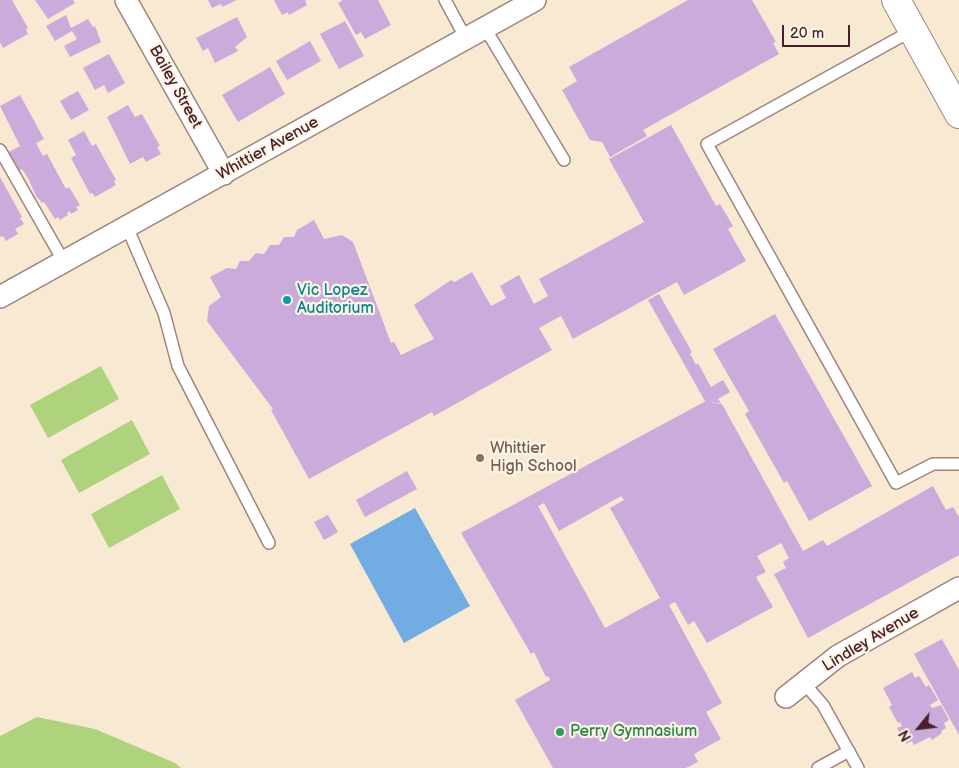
<!DOCTYPE html>
<html>
<head>
<meta charset="utf-8">
<style>
  body { margin:0 }
  #map { position:relative; width:959px; height:768px; overflow:hidden; background:#f8e9d3; font-family:"Balsamiq Sans",sans-serif }
  canvas { display:block }
  .north { position:absolute; left:894px; top:703px; width:50px; height:50px; -webkit-text-stroke:4px #fcf5e5; paint-order:stroke; rotate:241deg; font-size:14px; font-weight:700; line-height:20px; text-align:center; color:#4a1f2b }
  .north::after { content:''; display:block; margin:auto; width:18px; height:22px; background:#4a1f2b; clip-path:polygon(50% 0,100% 100%,50% 72%,0 100%) }
  .scale { position:absolute; left:782px; top:25px; width:68px; height:22px; box-sizing:border-box; border:2px solid #4a1f2b; border-top:0; padding-left:6px; font-size:15px; line-height:18px; white-space:nowrap; color:#4a1f2b; -webkit-text-stroke:4px #fcf5e5; paint-order:stroke }
</style>
</head>
<body>
<div id="map">
<canvas width="959" height="768"></canvas>
<div class="north">N</div>
<div class="scale">20 m</div>
</div>
<script>
const c = document.querySelector('canvas').getContext('2d');
c.lineJoin = 'round';
function fillPath(path, color) {
  c.fillStyle = color;
  c.fill(path, 'evenodd');
}
function poly(rows) {
  const path = new Path2D();
  for (const r of rows) {
    path.moveTo(r[0], r[1]);
    for (let i = 2; i < r.length; i += 2) path.lineTo(r[i], r[i + 1]);
  }
  return path;
}
function trace(path, color, width, dash) {
  c.strokeStyle = color;
  c.lineWidth = width;
  c.lineCap = dash ? 'butt' : 'round';
  c.setLineDash(dash || []);
  c.stroke(path);
}
function drawText(font, color, halo, rows, align = 'center') {
  c.font = font + ' "Balsamiq Sans",sans-serif';
  c.lineWidth = 4.5;
  c.setLineDash([]);
  c.textBaseline = 'middle';
  c.strokeStyle = halo;
  c.fillStyle = color;
  for (const [text, x, y, turn = 0] of rows) {
    c.save();
    c.translate(x, y);
    c.rotate((+turn || 0) * Math.PI / 180);
    c.textAlign = isNaN(turn) ? turn : align;
    if (halo) c.strokeText(text, 0, 0);
    c.fillText(text, 0, 0);
    c.restore();
  }
}
fillPath(poly([
  [101,366,119,399,48,438,30,405],
  [132,420,150,454,79,493,61,460],
  [162,475,180,509,109,548,91,514],
  [37,717,95,729,175,763,181,768,0,768,0,736]
]), '#aed37c');
fillPath(poly([
  [415,508,470,606,404,643,350,544]
]), '#71ace2');
fillPath(poly([
  [0,0,12,0,28,28,26,29,28,34,3,48,0,42],
  [35,0,73,0,75,3,48,19],
  [208,0,237,0,222,7,221,4,212,8],
  [274,0,305,0,307,5,289,15,288,12,282,15],
  [343,0,378,0,391,25,365,39,361,32,356,35,338,3],
  [688,0,752,0,776,42,773,43,779,54,643,130,647,136,610,157,602,142,590,140,562,90,577,81,569,67],
  [66,15,71,28,88,19,93,27,95,26,101,42,70,57,64,46,77,39,72,31,55,41,46,26],
  [237,17,247,37,235,47,238,51,215,63,208,48,203,51,196,38],
  [345,21,364,56,339,69,320,34],
  [310,41,321,61,287,80,276,61],
  [109,54,125,83,108,93,104,85,95,90,83,68],
  [270,67,285,94,238,122,222,95],
  [78,91,89,110,71,120,60,101],
  [20,95,44,139,36,143,43,156,47,154,66,189,69,187,80,205,76,207,78,210,71,214,70,211,67,213,68,215,60,220,58,217,55,219,44,202,42,203,36,196,28,178,22,169,19,171,7,153,20,146,0,106],
  [128,105,135,117,142,114,160,146,157,147,161,154,146,162,143,157,130,164,107,117],
  [671,125,716,206,720,204,733,226,728,229,746,261,684,295,677,282,573,339,561,316,539,328,552,350,434,416,432,412,309,479,271,410,273,409,207,321,209,306,221,297,210,277,227,268,236,269,240,261,249,261,256,253,264,254,270,245,279,245,284,237,294,237,297,230,314,220,324,239,342,235,353,242,391,343,394,342,401,355,434,339,414,305,451,280,455,282,472,272,491,306,506,298,500,286,519,275,534,304,548,296,539,279,644,222,609,159],
  [84,131,92,146,96,144,116,180,114,181,116,185,95,197,92,193,90,194,71,158,76,155,68,140],
  [0,177,22,217,20,218,24,224,15,229,18,234,6,241,3,236,0,237],
  [659,294,692,352,690,354,696,365,698,363,711,387,723,380,730,392,718,399,721,403,705,401,648,300],
  [775,314,872,486,809,521,787,481,784,483,745,414,749,411,713,349],
  [706,401,722,404,803,551,823,540,827,546,933,486,946,510,953,507,959,517,959,555,808,638,774,574,786,568,783,562,789,558,781,543,757,556,766,572,756,577,773,607,707,643,694,621,688,625,675,602,669,605,722,703,706,712,721,739,694,754,698,762,686,768,553,768,515,700,550,680,548,676,546,677,534,652,531,654,461,533],
  [621,496,624,500,610,508,660,598,605,628,538,506,544,503,559,531],
  [407,471,417,489,365,517,356,500],
  [328,515,338,532,324,540,314,522],
  [942,639,959,670,959,735,914,654],
  [912,672,915,678,919,676,926,687,929,685,938,700,930,705,932,708,941,705,949,720,944,723,946,728,941,731,942,733,932,740,930,737,914,745,912,741,906,744,897,728,902,726,900,722,898,723,889,707,892,705,883,688]
]), '#cbaadc');
const service = poly([
  [445,0,466,39],
  [485,28,564,160],
  [913,30,707,144,896,483,933,464,959,464],
  [0,150,64,262],
  [127,227,164,313,178,366,269,543],
  [804,683,823,705,858,768],
  [818,768,849,751]
]);
const minor = poly([
  [126,0,224,174],
  [0,297,535,0],
  [786,697,838,656,959,588]
]);
const tertiary = poly([
  [896,0,959,114]
]);
trace(service, '#a1847f', 14);
trace(minor, '#a1847f', 24);
trace(tertiary, '#a1847f', 30);
trace(service, '#fff', 11);
trace(minor, '#fff', 21);
trace(tertiary, '#fff', 28);
for (const [x, y, r, color] of [
  [287,300,5,"#0f9aa8"],
  [480,458,5,"#8d6e63"],
  [560,732,5,"#2e9e5b"]
]) {
  const dot = new Path2D();
  dot.arc(x, y, r, 0, 2 * Math.PI);
  c.fillStyle = color;
  c.fill(dot);
  trace(dot, '#fcf5e5', 2);
}
drawText('16px', '#4a1f2b', '#fcf5e5', [
  ["Bailey Street",175,87,61],
  ["Whittier Avenue",268,149,-29],
  ["Lindley Avenue",871,640,-31]
]);
drawText('16px', '#0d838f', '#fcf5e5', [
  ["Vic Lopez",297,291],
  ["Auditorium",297,309]
], 'left');
drawText('16px', '#785e54', '#fcf5e5', [
  ["Whittier",490,449],
  ["High School",490,467]
], 'left');
drawText('16px', '#27864d', '#fcf5e5', [
  ["Perry Gymnasium",570,732]
], 'left');
</script>
</body>
</html>
